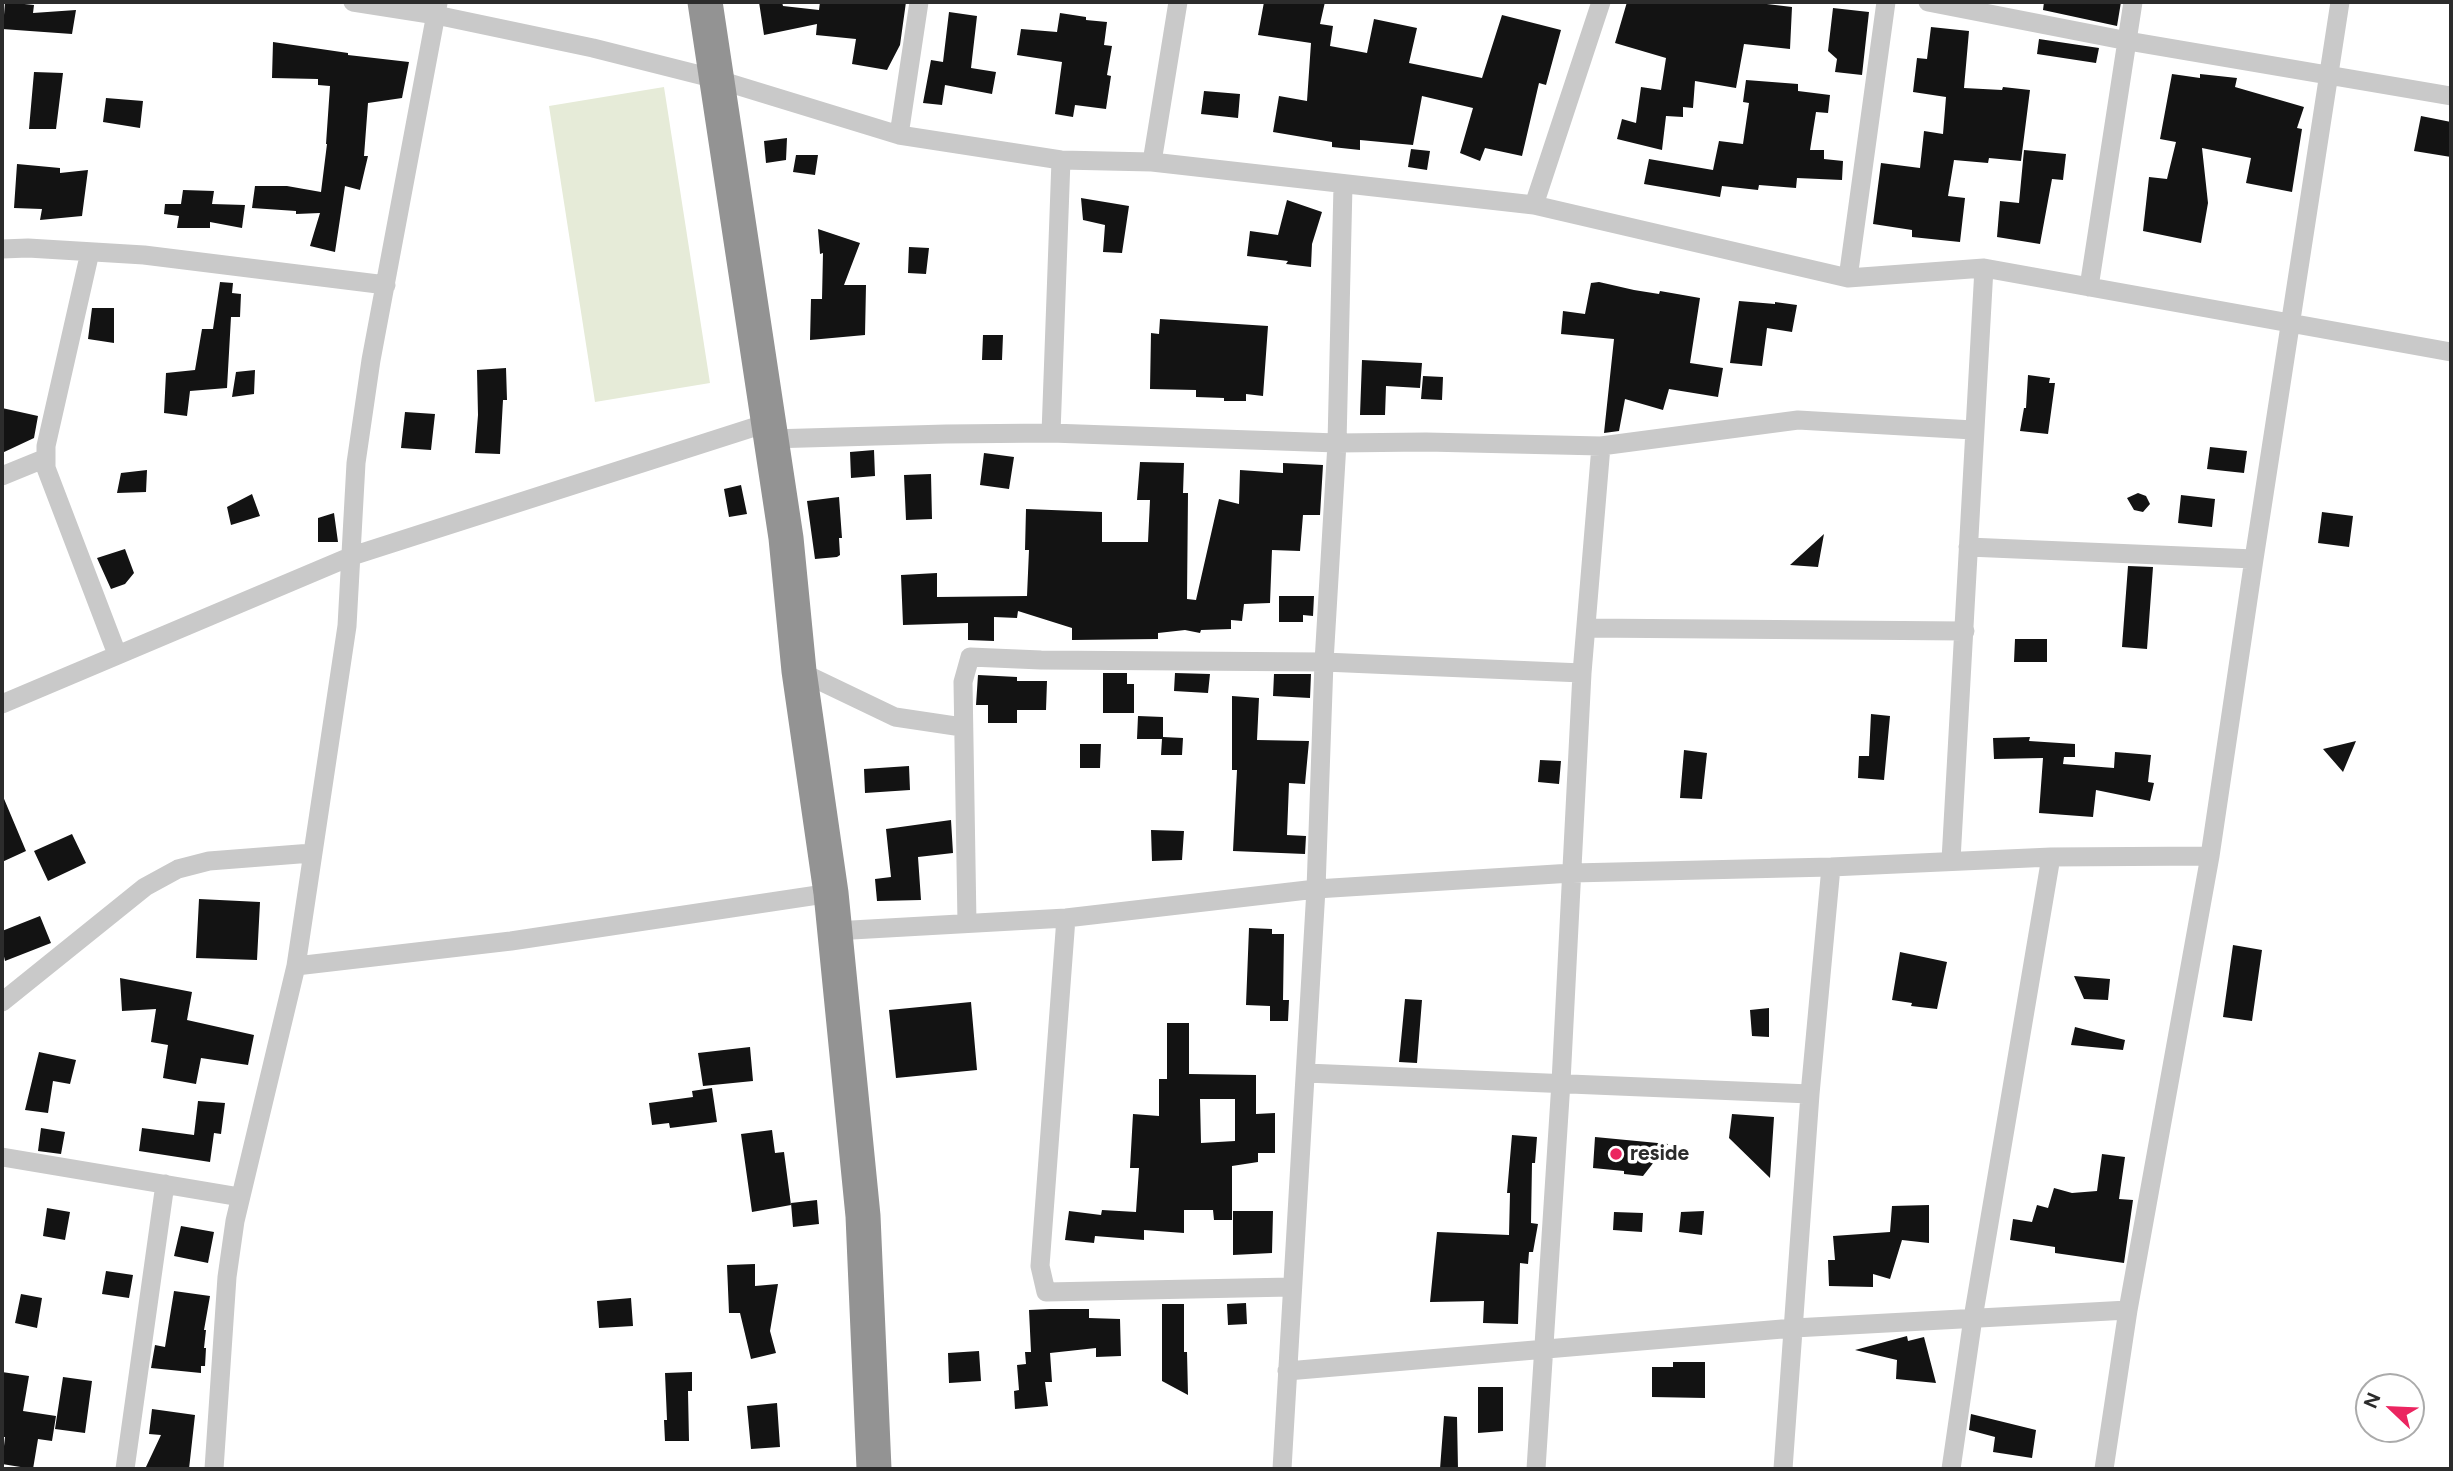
<!DOCTYPE html>
<html>
<head>
<meta charset="utf-8">
<style>
  body { margin:0 }
  #map { position:relative; width:2453px; height:1471px; overflow:hidden; background:#fff; font-family:Figtree,sans-serif }
  canvas { display:block }
  .frame { position:absolute; inset:0; border:4px solid #2c2c2c; pointer-events:none }
  .north { position:absolute; left:2355px; top:1373px; width:70px; height:70px; box-sizing:border-box; background:#fff; border:2px solid #ababab; border-radius:50%; rotate:293deg; font-size:19px; font-weight:700; line-height:28px; text-align:center; color:#2c2c2c }
  .north::after { content:''; display:block; margin:auto; width:24px; height:32px; background:#eb2560; clip-path:polygon(50% 0,100% 100%,50% 72%,0 100%) }
</style>
</head>
<body>
<div id="map">
<canvas width="2453" height="1471"></canvas>
<div class="frame"></div>
<div class="north">N</div>
</div>
<script>
const c = document.querySelector('canvas').getContext('2d');
c.lineJoin = 'round';
function fillPath(path, color) {
  c.fillStyle = color;
  c.fill(path, 'evenodd');
}
function poly(rows) {
  const path = new Path2D();
  for (const r of rows) {
    path.moveTo(r[0], r[1]);
    for (let i = 2; i < r.length; i += 2) path.lineTo(r[i], r[i + 1]);
  }
  return path;
}
function trace(path, color, width, dash) {
  c.strokeStyle = color;
  c.lineWidth = width;
  c.lineCap = dash ? 'butt' : 'round';
  c.setLineDash(dash || []);
  c.stroke(path);
}
function drawText(font, color, halo, rows, align = 'center') {
  c.font = font + ' Figtree,sans-serif';
  c.lineWidth = 7;
  c.setLineDash([]);
  c.textBaseline = 'middle';
  c.strokeStyle = halo;
  c.fillStyle = color;
  for (const [text, x, y, turn = 0] of rows) {
    c.save();
    c.translate(x, y);
    c.rotate((+turn || 0) * Math.PI / 180);
    c.textAlign = isNaN(turn) ? turn : align;
    if (halo) c.strokeText(text, 0, 0);
    c.fillText(text, 0, 0);
    c.restore();
  }
}
fillPath(poly([
  [664,87,710,383,595,402,549,106]
]), '#e6ebd8');
fillPath(poly([
  [5,2,34,5,33,13,76,10,72,34,2,29,2,15,4,15],
  [759,2,782,2,783,6,819,10,820,2,906,2,900,45,887,70,852,64,856,39,816,35,817,24,764,35],
  [1264,2,1325,2,1320,24,1333,26,1330,46,1367,53,1374,19,1417,28,1409,63,1482,78,1502,15,1561,30,1546,85,1539,83,1522,156,1485,148,1480,161,1460,153,1473,108,1422,96,1413,145,1360,140,1360,150,1332,147,1332,142,1273,132,1279,96,1307,101,1311,43,1258,35],
  [1627,2,1750,2,1792,7,1790,49,1744,44,1736,88,1695,81,1693,108,1683,107,1683,117,1666,116,1662,150,1617,139,1622,119,1636,123,1641,87,1661,90,1666,58,1615,43],
  [2044,2,2121,2,2117,26,2043,10],
  [1833,8,1869,12,1862,75,1835,72,1837,59,1828,51],
  [949,12,977,16,971,68,996,72,992,94,945,85,942,105,923,103,931,60,943,62],
  [1060,13,1086,17,1086,20,1107,22,1104,45,1112,46,1107,75,1111,76,1106,109,1075,105,1073,117,1055,114,1062,62,1017,55,1021,29,1057,32],
  [1931,27,1969,31,1964,88,2002,90,2003,87,2030,90,2021,161,1989,158,1988,163,1954,160,1948,196,1965,198,1960,242,1912,237,1912,230,1873,224,1881,163,1920,168,1924,131,1943,134,1946,97,1913,92,1917,58,1927,59],
  [2039,39,2099,48,2096,63,2037,54],
  [273,42,348,53,348,55,409,62,402,98,368,103,364,156,368,156,360,190,345,186,335,252,310,246,320,213,296,214,296,211,252,208,255,186,287,186,321,192,327,144,326,144,330,86,318,85,318,79,272,78],
  [34,72,63,73,56,129,29,129],
  [2172,74,2200,78,2200,74,2237,78,2235,87,2304,107,2297,128,2302,129,2292,192,2246,183,2251,158,2202,148,2208,203,2201,243,2143,231,2149,177,2167,179,2176,142,2160,139],
  [1746,80,1798,84,1798,91,1830,95,1828,113,1816,112,1810,150,1824,150,1824,159,1843,161,1842,180,1797,178,1796,188,1759,185,1758,190,1722,186,1720,197,1644,184,1649,159,1713,170,1719,141,1743,144,1749,103,1743,102],
  [1204,91,1240,94,1238,118,1201,114],
  [106,98,143,101,140,128,103,122],
  [2421,116,2451,122,2451,157,2414,151],
  [787,138,786,160,766,163,764,141],
  [1411,149,1430,151,1427,170,1408,167],
  [2024,150,2066,154,2063,180,2052,179,2040,244,1997,237,2000,201,2019,203],
  [796,155,818,155,815,175,793,172],
  [17,164,60,168,60,173,88,170,82,216,40,220,42,209,14,208],
  [183,190,214,191,212,204,245,205,242,228,210,222,210,228,177,228,179,216,164,214,165,204,181,204],
  [1081,198,1129,206,1122,253,1103,252,1105,225,1083,220],
  [1287,200,1322,212,1312,244,1311,267,1286,264,1288,261,1247,256,1250,231,1278,235],
  [818,229,860,243,844,285,866,285,865,335,810,340,811,299,822,299,823,253,820,254],
  [909,247,929,248,926,274,908,273],
  [220,282,233,283,232,293,241,294,240,317,231,317,227,388,190,391,187,416,164,413,166,373,195,370,202,329,213,329],
  [1599,282,1634,290,1659,294,1660,291,1700,298,1690,363,1723,368,1718,397,1669,389,1663,410,1625,399,1619,431,1604,433,1614,339,1561,334,1563,311,1585,314,1591,283],
  [1739,301,1775,304,1775,302,1797,305,1792,332,1767,328,1762,366,1730,363],
  [92,308,114,308,114,343,88,339],
  [1160,319,1268,326,1263,396,1246,394,1246,401,1224,401,1224,398,1196,397,1196,390,1150,389,1151,333,1159,334],
  [983,335,1003,335,1002,360,982,360],
  [1362,360,1422,363,1420,388,1386,386,1385,415,1360,415],
  [506,368,507,400,503,400,500,454,475,453,478,415,477,370],
  [255,370,254,394,232,397,236,372],
  [2028,375,2050,378,2049,383,2055,383,2048,434,2020,431,2024,408,2026,408],
  [1423,376,1443,377,1442,400,1421,399],
  [2,408,38,416,34,438,2,453],
  [405,412,435,414,431,450,401,448],
  [2210,447,2247,451,2244,473,2207,469],
  [874,450,875,476,851,478,850,452],
  [984,453,1014,457,1009,489,980,485],
  [1140,462,1184,463,1183,493,1188,493,1187,599,1196,600,1219,499,1239,504,1240,470,1283,473,1283,463,1323,465,1320,515,1303,515,1300,551,1272,550,1270,603,1244,604,1242,621,1231,620,1231,629,1201,630,1200,633,1185,630,1158,633,1158,639,1072,640,1072,628,1018,611,1017,618,994,617,994,641,968,640,968,623,903,625,901,575,937,573,937,597,1027,596,1029,550,1025,550,1026,509,1102,512,1102,542,1148,542,1150,500,1137,500],
  [147,470,146,492,117,493,121,473],
  [931,474,932,519,906,520,904,475],
  [741,485,747,514,729,517,724,489],
  [2138,493,2146,496,2150,504,2143,512,2134,510,2127,498],
  [252,494,260,516,231,525,227,507],
  [2181,495,2215,499,2212,527,2178,523],
  [839,497,842,538,839,538,840,555,837,557,815,559,807,501],
  [2322,512,2353,516,2349,547,2318,543],
  [334,513,338,542,318,542,318,518],
  [1824,534,1818,567,1790,565],
  [125,549,134,573,125,584,111,589,97,558],
  [2128,566,2153,567,2147,649,2122,647],
  [1279,596,1314,596,1313,616,1303,615,1303,622,1279,622],
  [2015,639,2047,639,2047,662,2014,662],
  [1103,673,1127,673,1127,684,1134,684,1134,713,1103,713],
  [1175,673,1210,674,1208,693,1174,691],
  [1274,674,1311,674,1310,698,1273,696],
  [978,675,1017,677,1017,681,1047,681,1046,710,1017,710,1017,723,988,723,988,705,976,705],
  [1232,696,1259,698,1257,740,1309,741,1305,784,1289,783,1287,835,1306,836,1305,854,1233,851,1237,770,1232,770],
  [1871,714,1890,716,1884,780,1858,778,1859,756,1869,756],
  [1138,716,1163,717,1163,737,1183,738,1182,755,1161,755,1162,739,1137,739],
  [2030,737,2029,741,2075,744,2075,757,2064,757,2063,764,2114,768,2115,752,2151,755,2148,782,2154,783,2150,801,2096,790,2093,817,2039,813,2043,758,1994,759,1993,738],
  [2356,741,2343,772,2323,749],
  [1080,744,1101,744,1100,768,1080,768],
  [1684,750,1707,753,1702,799,1680,798],
  [1540,760,1561,761,1559,784,1538,782],
  [909,766,910,790,865,793,864,769],
  [2,794,26,851,2,862],
  [951,820,953,853,918,857,921,900,877,901,875,879,891,877,886,829],
  [1151,830,1184,831,1182,860,1152,861],
  [72,834,86,863,48,881,34,851],
  [199,899,260,902,257,960,196,958],
  [40,916,51,943,5,961,2,948,2,931],
  [1249,928,1272,929,1272,934,1284,934,1283,1000,1289,1000,1288,1021,1270,1021,1270,1006,1246,1005],
  [2233,945,2262,950,2252,1021,2223,1017],
  [1900,952,1947,962,1937,1009,1911,1006,1912,1003,1892,1000],
  [2074,976,2110,979,2108,1000,2084,999],
  [120,978,192,992,187,1020,254,1035,248,1065,201,1058,196,1084,163,1078,168,1045,151,1042,156,1009,122,1011],
  [1405,999,1422,1000,1417,1063,1399,1062],
  [971,1002,977,1070,896,1078,889,1010],
  [1769,1008,1769,1037,1752,1036,1750,1010],
  [1167,1023,1189,1023,1189,1074,1256,1075,1256,1114,1275,1113,1275,1153,1258,1153,1258,1162,1232,1166,1232,1220,1214,1220,1213,1210,1184,1210,1184,1233,1144,1230,1144,1240,1095,1236,1094,1243,1065,1240,1069,1211,1101,1215,1102,1210,1136,1212,1139,1168,1130,1168,1133,1114,1159,1116,1159,1079,1167,1079],
  [1200,1099,1235,1099,1235,1141,1201,1143],
  [2075,1027,2125,1040,2123,1050,2071,1045],
  [750,1047,753,1081,703,1086,698,1053],
  [39,1052,76,1060,70,1084,53,1081,48,1113,25,1110],
  [712,1088,717,1122,670,1128,669,1123,652,1125,649,1103,693,1097,692,1091],
  [198,1101,225,1103,221,1134,214,1133,210,1162,139,1151,142,1128,194,1135],
  [1732,1114,1774,1117,1770,1178,1729,1138],
  [41,1128,65,1132,61,1154,38,1151],
  [772,1130,775,1153,784,1152,791,1205,752,1212,741,1134],
  [1512,1135,1537,1137,1535,1163,1532,1163,1531,1223,1538,1224,1533,1252,1529,1252,1528,1264,1520,1263,1518,1324,1483,1323,1484,1301,1430,1302,1437,1232,1509,1235,1510,1193,1507,1193],
  [1595,1137,1668,1144,1643,1176,1624,1174,1624,1171,1593,1168],
  [2102,1154,2125,1157,2119,1199,2133,1200,2124,1263,2055,1253,2055,1247,2010,1240,2013,1219,2032,1222,2037,1205,2048,1208,2054,1188,2072,1193,2097,1191],
  [817,1200,819,1224,793,1227,791,1203],
  [1929,1205,1929,1243,1902,1240,1890,1279,1873,1274,1873,1287,1829,1286,1828,1260,1835,1260,1833,1236,1890,1232,1892,1206],
  [47,1208,70,1212,65,1240,43,1236],
  [1233,1211,1273,1211,1272,1253,1233,1255],
  [1704,1211,1702,1235,1679,1232,1681,1212],
  [1614,1212,1643,1213,1642,1232,1613,1230],
  [181,1226,214,1232,208,1263,174,1256],
  [755,1264,755,1286,778,1284,770,1331,776,1353,751,1359,740,1313,729,1313,727,1265],
  [106,1271,133,1275,129,1298,102,1294],
  [174,1291,210,1296,204,1330,206,1330,204,1348,206,1348,205,1366,201,1366,201,1373,151,1368,155,1345,165,1347],
  [21,1294,42,1298,37,1328,15,1323],
  [631,1298,633,1326,599,1328,597,1301],
  [1246,1303,1247,1324,1228,1325,1227,1304],
  [1162,1304,1184,1304,1184,1352,1187,1352,1188,1395,1162,1381],
  [1050,1309,1089,1309,1089,1318,1120,1319,1121,1356,1096,1357,1096,1348,1050,1353,1052,1382,1045,1382,1048,1406,1015,1409,1014,1391,1019,1390,1017,1365,1026,1364,1025,1352,1031,1352,1029,1310],
  [1907,1336,1908,1341,1924,1337,1936,1383,1896,1379,1897,1360,1855,1350],
  [979,1351,981,1381,949,1383,948,1353],
  [1673,1362,1705,1362,1705,1398,1652,1397,1652,1367,1673,1367],
  [2,1372,29,1376,23,1411,56,1416,52,1441,38,1439,33,1469,2,1464,5,1437,2,1437],
  [692,1372,692,1391,688,1391,689,1441,665,1441,664,1420,667,1420,665,1373],
  [63,1377,92,1381,85,1433,55,1429],
  [1478,1387,1503,1387,1503,1431,1478,1433],
  [777,1403,780,1447,751,1449,747,1406],
  [152,1409,195,1415,189,1469,145,1469,161,1435,149,1434],
  [1971,1414,2036,1430,2032,1458,1993,1452,1995,1437,1969,1430],
  [1444,1416,1457,1417,1458,1469,1440,1469]
]), '#131313');
trace(poly([
  [353,2,436,15,593,48,716,79,899,135,1061,160,1152,162,1534,205,1848,278,1984,268,2451,352],
  [1928,2,2128,41,2451,96],
  [899,135,919,2],
  [1152,162,1178,2],
  [1534,205,1601,2],
  [2,249,28,248,144,255,386,285],
  [90,252,46,446,46,468,117,654],
  [1848,278,1886,2],
  [2089,287,2133,2],
  [1051,433,1061,160],
  [770,439,946,434,1051,433,1337,443,1426,442,1601,446,1798,420,1973,430],
  [2,476,46,458],
  [1968,547,2254,559],
  [1586,628,1965,631],
  [799,671,895,717,962,727],
  [2,704,352,556,767,423],
  [1951,860,1984,268],
  [1066,918,1040,1266,1046,1292,1291,1287],
  [967,923,963,682,970,657,1041,660,1324,662,1582,673],
  [834,931,1066,918,1316,889,1572,873,1831,867,2051,857,2210,856],
  [296,966,511,941,831,893],
  [2,1002,145,887,178,869,209,861,312,853],
  [1306,1073,1810,1094],
  [2,1157,240,1197],
  [1287,1371,1794,1328,2128,1310],
  [125,1469,165,1184],
  [214,1469,227,1277,235,1221,296,966,347,626,356,463,371,360,438,3],
  [1282,1469,1316,889,1324,662,1337,443,1343,185],
  [1536,1469,1561,1082,1582,673,1601,446],
  [1783,1469,1810,1094,1831,867],
  [1951,1469,1973,1318,2051,857],
  [2104,1469,2128,1310,2210,856,2254,559,2340,2]
]), '#c9c9c9', 19);
trace(poly([
  [705,2,786,538,799,671,831,893,863,1216,874,1469]
]), '#939393', 35);
for (const [x, y, r, color] of [
  [1616,1154,7,"#eb2560"]
]) {
  const dot = new Path2D();
  dot.arc(x, y, r, 0, 2 * Math.PI);
  c.fillStyle = color;
  c.fill(dot);
  trace(dot, '#fff', 2.5);
}
drawText('bold 21px', '#2c2c2c', '#fff', [
  ["reside",1630,1154]
], 'left');
</script>
</body>
</html>
